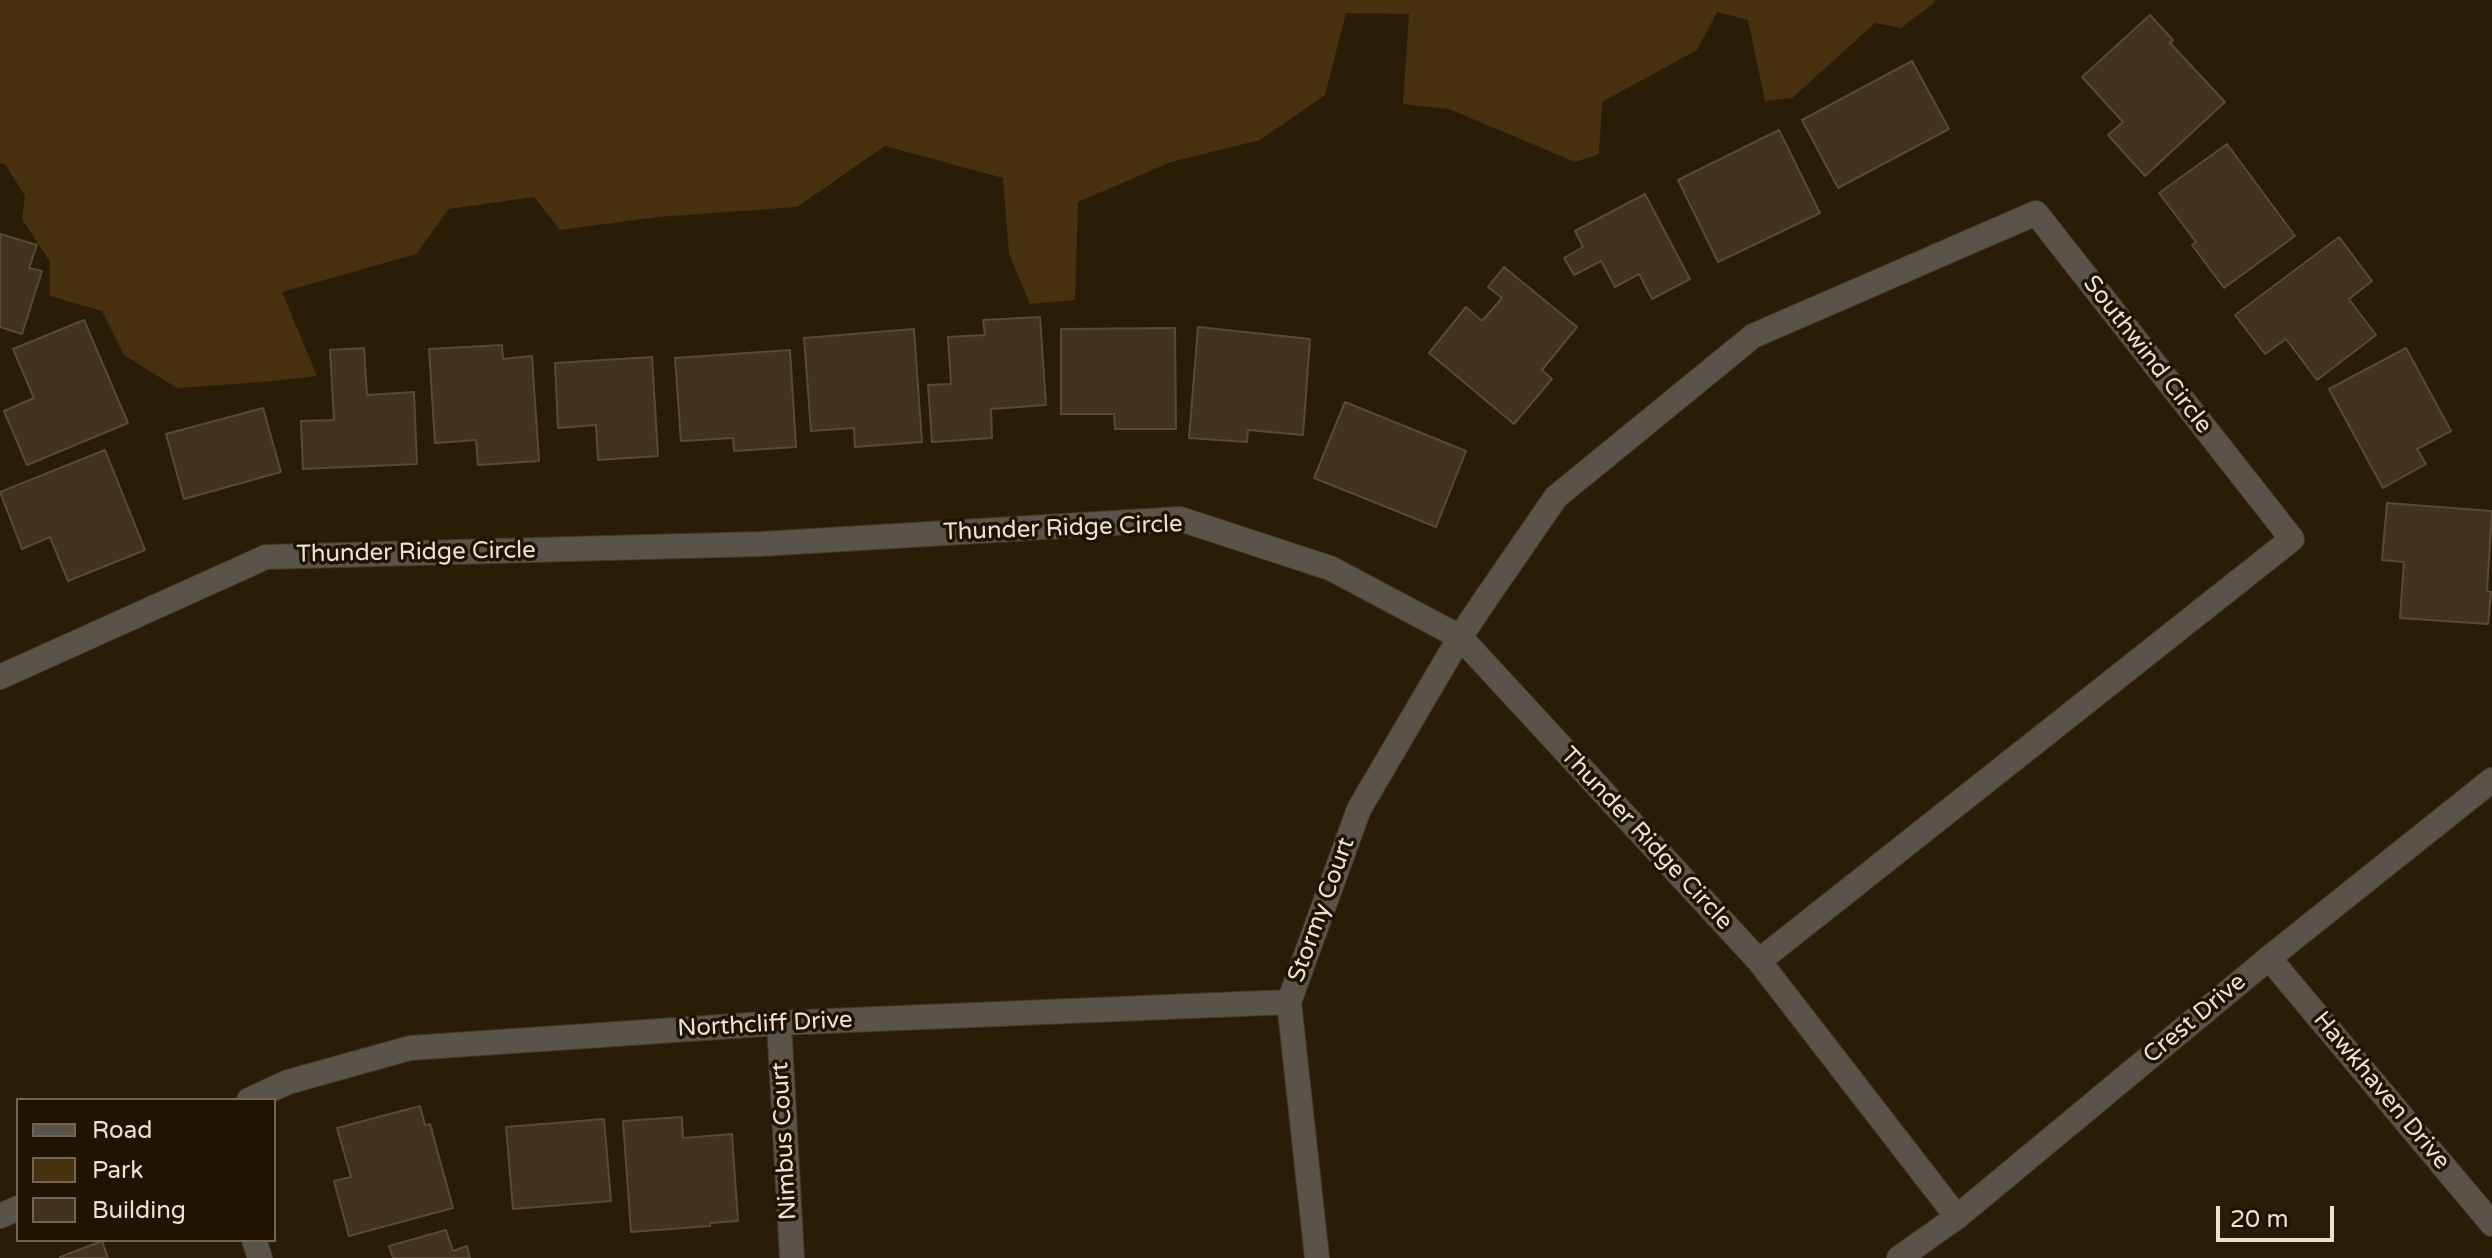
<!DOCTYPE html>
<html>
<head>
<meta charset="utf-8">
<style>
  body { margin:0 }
  #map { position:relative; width:2492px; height:1258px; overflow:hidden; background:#2a1d08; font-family:"Varela Round",sans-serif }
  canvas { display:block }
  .legend { position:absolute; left:16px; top:1098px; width:260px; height:144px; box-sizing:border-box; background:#201301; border:2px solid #716656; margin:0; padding:10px 14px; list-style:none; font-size:24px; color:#ebe2d6 }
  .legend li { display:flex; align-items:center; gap:16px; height:40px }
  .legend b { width:40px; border:2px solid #716656 }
  .scale { position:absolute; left:2216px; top:1206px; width:118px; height:36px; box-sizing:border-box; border:4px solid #ebe2d6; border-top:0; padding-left:10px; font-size:24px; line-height:28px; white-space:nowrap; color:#ebe2d6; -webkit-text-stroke:6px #201301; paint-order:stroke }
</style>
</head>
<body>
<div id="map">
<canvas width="2492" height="1258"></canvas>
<ul class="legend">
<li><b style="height:10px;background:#5a534a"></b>Road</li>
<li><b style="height:22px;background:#47310e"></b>Park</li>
<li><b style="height:22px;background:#41331e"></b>Building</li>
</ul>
<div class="scale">20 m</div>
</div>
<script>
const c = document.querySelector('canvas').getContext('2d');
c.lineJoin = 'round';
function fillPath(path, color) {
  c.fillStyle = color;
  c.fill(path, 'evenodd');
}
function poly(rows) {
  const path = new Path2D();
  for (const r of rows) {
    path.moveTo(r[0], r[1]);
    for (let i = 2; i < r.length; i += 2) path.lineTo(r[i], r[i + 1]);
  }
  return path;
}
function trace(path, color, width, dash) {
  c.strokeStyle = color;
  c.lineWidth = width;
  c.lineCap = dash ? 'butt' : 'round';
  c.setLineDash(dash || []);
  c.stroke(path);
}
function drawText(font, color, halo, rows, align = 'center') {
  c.font = font + ' "Varela Round",sans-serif';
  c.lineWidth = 7;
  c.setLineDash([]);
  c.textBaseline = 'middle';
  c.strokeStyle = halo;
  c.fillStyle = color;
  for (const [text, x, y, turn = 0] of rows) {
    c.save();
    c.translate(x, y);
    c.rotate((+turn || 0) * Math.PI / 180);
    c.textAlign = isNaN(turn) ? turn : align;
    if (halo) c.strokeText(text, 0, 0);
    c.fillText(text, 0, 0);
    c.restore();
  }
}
fillPath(poly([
  [0,0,1935,0,1934,3,1901,28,1875,23,1792,98,1765,101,1748,20,1717,12,1697,50,1602,102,1599,154,1575,162,1449,109,1403,104,1409,14,1346,13,1325,95,1260,140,1171,162,1078,202,1075,300,1030,304,1009,254,1003,178,885,146,797,207,658,217,560,230,534,197,449,209,416,254,282,292,317,376,263,382,177,388,124,355,102,311,50,296,50,262,22,219,25,196,5,164,0,164]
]), '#47310e');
const building = poly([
  [2150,15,2173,40,2170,43,2225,102,2145,176,2108,135,2123,122,2082,77,2150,15],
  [1912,61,1949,129,1838,188,1802,120,1912,61],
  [1779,130,1820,213,1718,262,1678,180,1779,130],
  [2227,144,2295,236,2224,288,2192,245,2196,242,2159,193,2227,144],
  [1645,194,1690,279,1652,299,1639,274,1615,287,1601,261,1574,275,1564,258,1583,247,1575,231,1645,194],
  [0,234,37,245,29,268,42,271,22,334,0,327,0,234],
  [2339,237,2372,281,2349,299,2376,335,2317,380,2286,339,2265,354,2235,315,2339,237],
  [1504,267,1577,327,1542,370,1552,379,1514,424,1429,353,1466,307,1482,321,1502,298,1488,287,1504,267],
  [1040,317,1046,405,991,409,992,438,932,442,928,385,951,384,948,337,985,335,983,320,1040,317],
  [84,320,128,423,27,465,4,411,34,398,13,349,84,320],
  [1198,327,1310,339,1303,435,1248,430,1247,442,1189,438,1198,327],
  [1175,328,1176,429,1115,429,1114,414,1061,414,1061,329,1175,328],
  [914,329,922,442,855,447,854,428,811,431,804,338,914,329],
  [502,345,503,359,532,356,539,461,478,465,476,440,435,443,429,349,502,345],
  [364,348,367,395,414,392,417,464,303,469,301,421,334,420,330,350,364,348],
  [2406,348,2451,431,2417,449,2426,464,2383,488,2329,389,2406,348],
  [790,350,796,447,734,451,733,438,681,441,675,358,790,350],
  [652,357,658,456,598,460,596,425,558,428,555,363,652,357],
  [1345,402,1466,451,1436,527,1314,478,1345,402],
  [263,408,281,472,184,499,166,434,263,408],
  [105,450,145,550,68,581,50,537,22,549,0,492,105,450],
  [2387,503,2492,511,2487,591,2491,592,2488,624,2400,618,2404,562,2382,560,2387,503],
  [420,1106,425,1125,430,1124,453,1208,349,1236,334,1181,351,1177,337,1128,420,1106],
  [682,1117,683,1138,732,1134,738,1221,710,1223,710,1226,631,1232,623,1121,682,1117],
  [604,1119,611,1201,513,1209,506,1127,604,1119],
  [446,1230,453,1251,467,1246,470,1258,393,1258,389,1246,446,1230],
  [102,1241,108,1258,60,1258,60,1257,102,1241]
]);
fillPath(building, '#41331e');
trace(building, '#5a4a35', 2);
const minor = poly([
  [0,677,266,557,761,544,1180,519,1330,568,1460,637,1759,961,1957,1217],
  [2269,958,2492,1224],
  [779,1023,792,1258],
  [249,1100,288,1082,410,1048,779,1023,1289,1002],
  [0,1216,18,1208],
  [254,1240,260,1258],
  [1317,1258,1289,1002,1359,809,1460,637,1487,597,1556,497,1753,336,2036,213,2292,539,1759,961],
  [1899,1258,1957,1217,2269,958,2492,780]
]);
trace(minor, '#453925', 26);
trace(minor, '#5a534a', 24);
drawText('24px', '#ebe2d6', '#201301', [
  ["Southwind Circle",2147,355,52],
  ["Thunder Ridge Circle",1063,529,-2],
  ["Thunder Ridge Circle",416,553,-1],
  ["Thunder Ridge Circle",1646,839,47],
  ["Stormy Court",1322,910,-70],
  ["Crest Drive",2195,1019,-40],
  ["Northcliff Drive",765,1025,-3],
  ["Hawkhaven Drive",2381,1091,50],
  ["Nimbus Court",785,1141,-93]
]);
</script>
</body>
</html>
